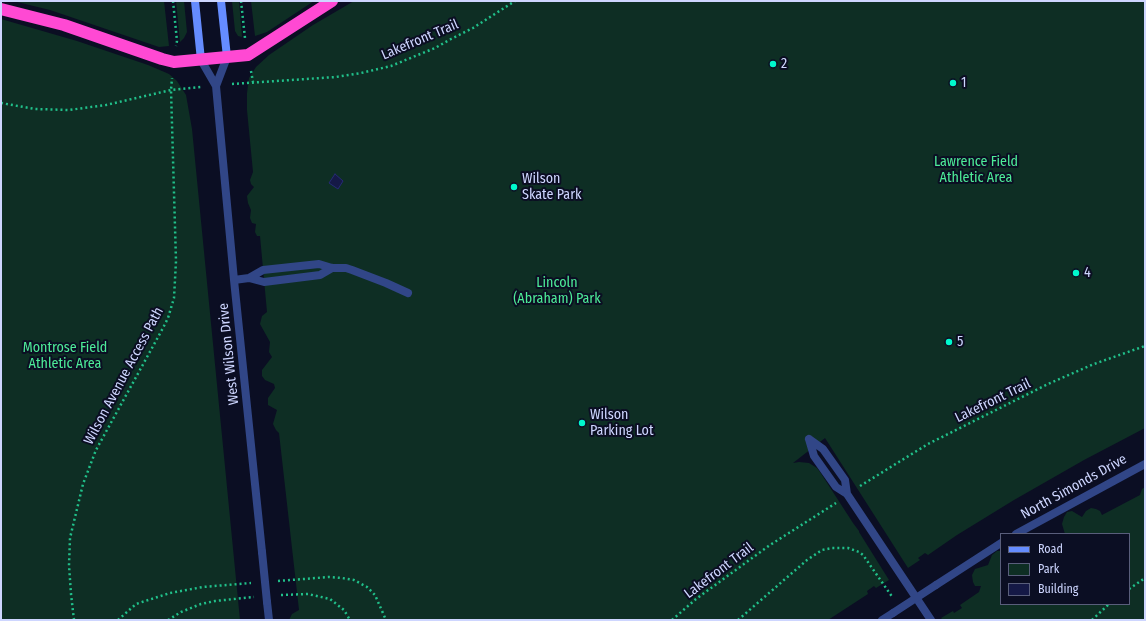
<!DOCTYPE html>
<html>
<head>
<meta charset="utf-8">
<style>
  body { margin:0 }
  #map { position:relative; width:1146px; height:621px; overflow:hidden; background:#0b0e23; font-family:"Fira Sans Condensed",sans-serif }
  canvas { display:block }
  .frame { position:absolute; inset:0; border:2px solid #ced6ff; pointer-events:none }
  .legend { position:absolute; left:1000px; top:533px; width:130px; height:72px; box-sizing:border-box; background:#0b0e23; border:1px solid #595e7b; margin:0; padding:5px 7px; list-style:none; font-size:12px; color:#ced6ff }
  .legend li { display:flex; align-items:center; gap:8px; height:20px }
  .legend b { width:20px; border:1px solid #595e7b }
</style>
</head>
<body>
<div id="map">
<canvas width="1146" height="621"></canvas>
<div class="frame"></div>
<ul class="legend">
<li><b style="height:5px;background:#658cff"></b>Road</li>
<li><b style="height:11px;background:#0e2e24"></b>Park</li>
<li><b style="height:11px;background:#151946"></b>Building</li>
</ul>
</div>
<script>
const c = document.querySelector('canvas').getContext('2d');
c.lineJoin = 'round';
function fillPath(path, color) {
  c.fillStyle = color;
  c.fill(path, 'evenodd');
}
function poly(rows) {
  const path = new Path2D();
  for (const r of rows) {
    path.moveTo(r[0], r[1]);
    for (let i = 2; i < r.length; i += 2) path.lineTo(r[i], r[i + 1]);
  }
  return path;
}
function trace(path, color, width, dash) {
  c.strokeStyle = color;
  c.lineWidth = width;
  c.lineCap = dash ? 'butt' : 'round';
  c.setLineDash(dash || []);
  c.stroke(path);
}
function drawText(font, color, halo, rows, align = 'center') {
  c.font = font + ' "Fira Sans Condensed",sans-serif';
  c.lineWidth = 4;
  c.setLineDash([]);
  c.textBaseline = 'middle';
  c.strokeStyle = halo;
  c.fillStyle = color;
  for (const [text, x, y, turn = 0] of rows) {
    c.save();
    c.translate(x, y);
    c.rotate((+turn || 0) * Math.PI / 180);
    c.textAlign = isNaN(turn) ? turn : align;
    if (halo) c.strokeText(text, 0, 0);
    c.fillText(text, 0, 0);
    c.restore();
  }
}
fillPath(poly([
  [13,1,164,1,169,46,159,47,50,10],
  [176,1,184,1,187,32,184,38,180,42],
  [232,1,239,1,242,37,238,36,235,31],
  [251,1,314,1,267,32,255,36],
  [354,1,1145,1,1145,428,1084,460,1014,500,957,535,928,555,925,553,918,558,920,560,908,568,825,438,793,463,799,462,809,463,817,468,820,472,853,523,859,531,859,532,889,580,876,588,874,586,867,591,868,594,828,620,289,620,292,614,299,610,279,433,276,430,273,424,277,410,268,405,268,398,275,388,274,384,265,380,262,376,262,370,272,357,269,352,270,342,260,324,262,316,267,312,260,236,257,236,255,232,256,224,252,223,250,218,251,210,248,203,247,196,254,187,251,184,250,180,253,172,247,110,247,93,249,78,256,67,269,55,313,25],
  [1,19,77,41,148,65,169,74,177,81,186,95,192,129,240,620,1,620],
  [1145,487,1145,620,943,620,941,618,953,611,954,613,962,608,960,605,979,592,981,586,975,586,973,582,972,575,975,569,988,565,992,555,997,551,1001,551,1001,604,1129,604,1129,534,1065,534,1062,524,1064,517,1067,512,1072,511,1082,517,1086,511,1091,508,1096,509,1100,511,1102,515,1140,495,1142,489]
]), '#0e2e24');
const building = poly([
  [335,174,343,181,338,189,329,183,335,174]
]);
fillPath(building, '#151946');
trace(building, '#252b75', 1);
trace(poly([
  [173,1,177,41,176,46],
  [241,1,245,38],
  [251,71,253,82],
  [232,84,336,77,361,73,391,66,435,48,451,39,473,28,515,1],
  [1,103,35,109,69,110,106,105,171,90,201,87],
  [860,486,928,444,1048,384,1094,364,1145,346],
  [278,581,329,577,342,578,354,580,367,587,375,595,386,620],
  [1129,589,1145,578],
  [281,595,308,594,330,599,344,610,350,620],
  [74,620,71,594,69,565,70,538,83,484,96,450,163,328,168,318,174,298,176,261,171,90,172,78],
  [118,620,136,604,170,593,203,587,251,583],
  [168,620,181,612,201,604,215,601,254,597],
  [672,620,696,599,770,545,836,503],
  [738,620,807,560,822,550,832,548,848,548,859,552,863,555,893,598],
  [1092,620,1109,604]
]), '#21c08a', 2.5, [2, 3]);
trace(poly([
  [201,60,216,86,234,280,262,552],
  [216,86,227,57],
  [249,278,264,282,320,275,332,268],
  [234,280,249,278,263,270,319,264,332,268,346,268,352,270,386,283,408,293],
  [809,439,814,456,836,487,847,494,931,620],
  [809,439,823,449,845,480,847,494],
  [1016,534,1145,464],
  [936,585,1001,543],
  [267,602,269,620],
  [882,620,893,613]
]), '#314687', 8);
trace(poly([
  [195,1,201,60],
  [221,1,227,57]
]), '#658cff', 8);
trace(poly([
  [1,9,64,25,162,59,174,62,248,55,332,1]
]), '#ff49d3', 12);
trace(poly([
  [262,552,267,602],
  [893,613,936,585]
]), '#314687', 8);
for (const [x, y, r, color] of [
  [773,64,4,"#00f9cc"],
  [953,83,4,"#00f9cc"],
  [514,187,4,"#00f9cc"],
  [1076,273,4,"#00f9cc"],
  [949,342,4,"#00f9cc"],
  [582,423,4,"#00f9cc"]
]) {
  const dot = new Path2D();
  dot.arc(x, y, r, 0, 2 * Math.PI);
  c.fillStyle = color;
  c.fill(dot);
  trace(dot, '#0b0e23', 1.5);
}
drawText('14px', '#ced6ff', '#0b0e23', [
  ["Lakefront Trail",420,40,-23],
  ["West Wilson Drive",229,354,-96],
  ["Wilson Avenue Access Path",124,376,-62],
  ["Lakefront Trail",993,401,-26],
  ["North Simonds Drive",1074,487,-29],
  ["Lakefront Trail",719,571,-37]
]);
drawText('14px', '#ced6ff', '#0b0e23', [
  ["2",781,64],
  ["1",961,83],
  ["Wilson",522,179],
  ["Skate Park",522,195],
  ["4",1084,273],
  ["5",957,342],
  ["Wilson",590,415],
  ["Parking Lot",590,431]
], 'left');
drawText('14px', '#4dec98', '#0b0e23', [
  ["Lawrence Field",976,162],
  ["Athletic Area",976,178],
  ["Lincoln",557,283],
  ["(Abraham) Park",557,299],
  ["Montrose Field",65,348],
  ["Athletic Area",65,364]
]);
</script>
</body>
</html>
